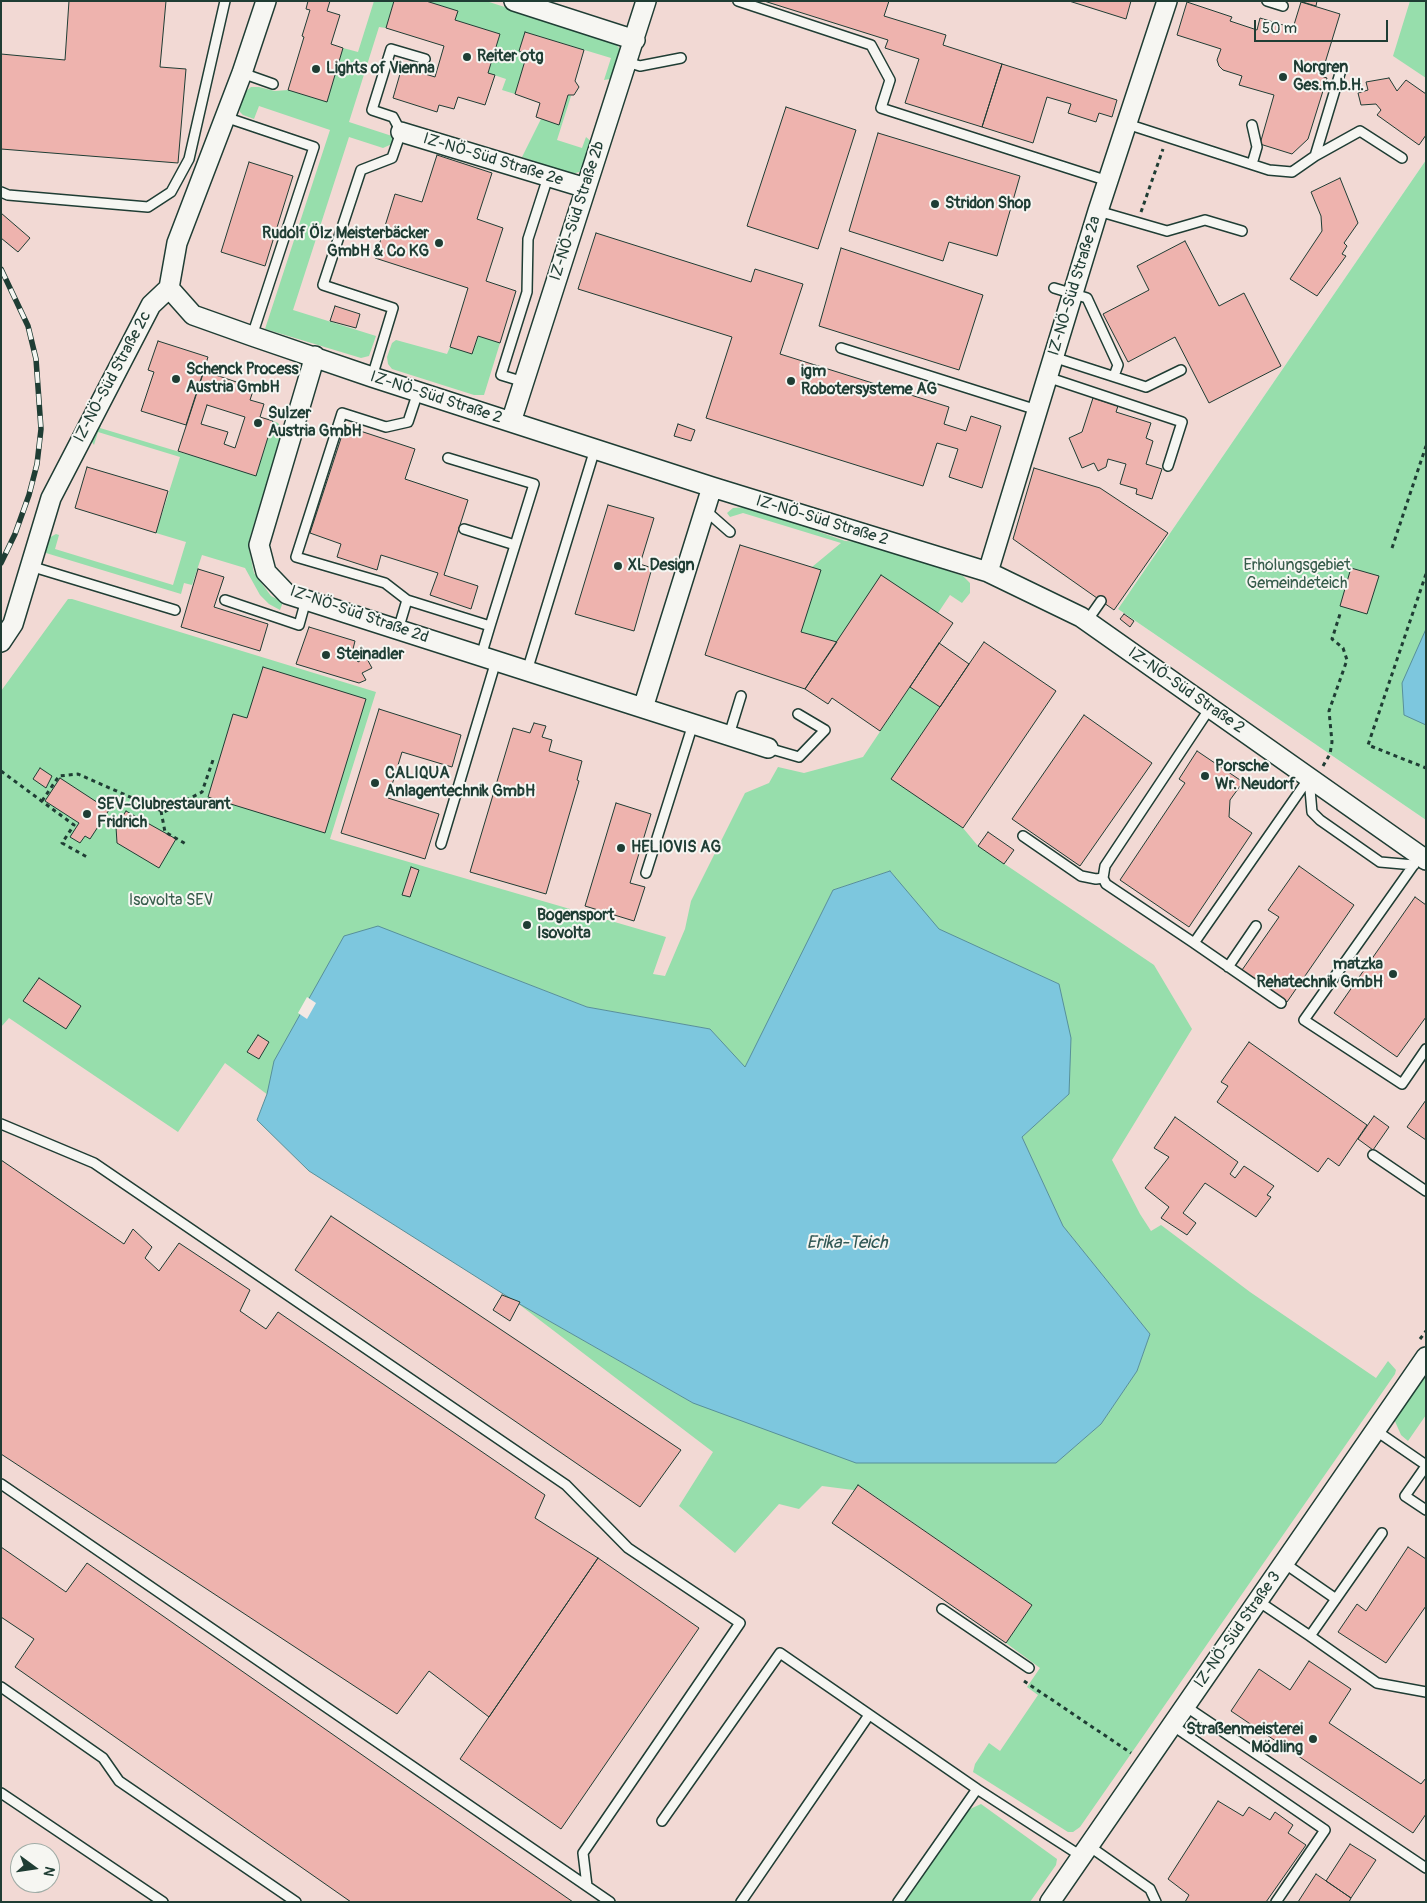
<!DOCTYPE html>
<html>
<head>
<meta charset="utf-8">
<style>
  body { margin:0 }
  #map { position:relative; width:1427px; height:1903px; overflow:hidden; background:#f4e9e4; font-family:Pangolin,sans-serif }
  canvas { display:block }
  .frame { position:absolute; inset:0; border:2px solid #1f3d34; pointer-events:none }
  .north { position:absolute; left:10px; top:1843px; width:50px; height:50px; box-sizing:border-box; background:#f6f6f2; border:1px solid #a0aca6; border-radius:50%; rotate:104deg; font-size:14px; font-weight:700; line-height:20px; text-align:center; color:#1f3d34 }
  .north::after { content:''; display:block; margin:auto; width:18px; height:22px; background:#1f3d34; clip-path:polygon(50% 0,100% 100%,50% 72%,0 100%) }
  .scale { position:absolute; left:1254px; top:20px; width:134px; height:22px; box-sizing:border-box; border:2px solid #1f3d34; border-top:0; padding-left:6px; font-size:15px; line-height:18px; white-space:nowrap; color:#1f3d34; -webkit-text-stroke:4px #f6f6f2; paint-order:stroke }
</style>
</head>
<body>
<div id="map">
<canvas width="1427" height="1903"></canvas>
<div class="frame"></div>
<div class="north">N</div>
<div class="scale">50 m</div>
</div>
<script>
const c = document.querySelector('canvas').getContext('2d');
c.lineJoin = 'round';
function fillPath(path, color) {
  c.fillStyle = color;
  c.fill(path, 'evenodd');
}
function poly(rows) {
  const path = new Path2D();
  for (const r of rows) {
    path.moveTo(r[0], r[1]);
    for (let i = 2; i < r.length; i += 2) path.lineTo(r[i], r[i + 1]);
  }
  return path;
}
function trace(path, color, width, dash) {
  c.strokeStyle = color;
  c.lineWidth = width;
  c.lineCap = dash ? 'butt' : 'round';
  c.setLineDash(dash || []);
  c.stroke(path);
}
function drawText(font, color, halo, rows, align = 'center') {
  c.font = font + ' Pangolin,sans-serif';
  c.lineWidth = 4;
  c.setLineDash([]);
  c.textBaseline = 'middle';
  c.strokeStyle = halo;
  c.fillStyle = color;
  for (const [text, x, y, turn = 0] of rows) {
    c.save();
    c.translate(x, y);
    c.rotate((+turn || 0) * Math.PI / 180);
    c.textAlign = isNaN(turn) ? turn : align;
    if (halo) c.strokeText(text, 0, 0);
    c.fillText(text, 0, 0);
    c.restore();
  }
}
fillPath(poly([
  [1,1,1426,1,1426,160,1118,609,1426,820,1426,1902,1,1902],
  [20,1853,50,1853,50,1883,20,1883]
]), '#f2d9d4');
fillPath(poly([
  [374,1,394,1,386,28,379,27,349,122,392,136,392,144,383,148,349,137,293,310,376,336,369,356,361,358,265,329,330,130,259,106,254,119,243,115,240,112,240,106,245,92,251,87,259,87,275,91,288,90,327,102,343,48,358,52],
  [426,1,486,1,614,42,619,48,620,55,614,76,610,79,604,80,611,58,525,32,519,51,527,54,515,94,502,90,506,79,488,73,500,34,455,20,458,11],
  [1410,1,1426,1,1426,78,1393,56],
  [568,95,571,96,557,140,582,148,586,137,593,143,585,167,579,172,572,174,522,157,541,119,559,124],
  [1426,160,1426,820,1118,609],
  [478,336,500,343,484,395,474,395,392,369,388,364,387,357,392,343,396,340,447,354,450,347,472,354],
  [103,418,100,428,256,475,273,421,278,423,283,430,250,537,249,549,254,573,271,596,283,602,280,610,269,604,260,595,245,568,202,555,192,585,184,583,181,594,46,553,42,547,43,541,56,534,59,535,55,549,173,585,186,542,156,533,180,457,98,432,94,445,89,438],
  [747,507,817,527,817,531,845,541,863,542,963,576,970,583,970,593,962,603,950,595,938,613,837,642,801,632,820,570,812,567,841,543,743,513,730,517,727,513,733,508],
  [68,599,72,599,376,692,330,839,666,937,653,974,665,976,685,929,691,901,745,793,769,783,778,767,804,773,863,757,910,687,940,707,891,779,963,828,978,846,1154,965,1192,1029,1112,1160,1140,1214,1151,1231,1161,1225,1250,1292,1376,1378,1388,1361,1396,1370,1395,1374,1080,1827,1073,1832,1068,1832,973,1772,975,1764,989,1743,1000,1751,1038,1695,1027,1687,1040,1668,1006,1643,1032,1605,869,1492,822,1486,799,1509,779,1504,735,1553,679,1506,713,1452,516,1302,693,1403,1056,1463,1101,1424,1137,1371,1150,1334,1063,1226,1022,1137,1069,1094,1059,984,938,929,890,871,833,890,745,1068,710,1029,587,1007,476,964,381,1179,225,1063,178,1132,9,1018,1,1027,1,691],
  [1426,1373,1426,1415,1408,1441,1401,1435,1394,1419],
  [981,1804,1057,1859,1056,1865,1030,1902,905,1902,968,1810]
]), '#97deac');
const water = poly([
  [1426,629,1426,725,1404,715,1402,683,1426,629],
  [890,871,939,929,1059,984,1071,1038,1069,1094,1022,1137,1063,1226,1150,1334,1137,1371,1101,1424,1056,1463,856,1463,693,1403,516,1302,309,1171,257,1120,267,1094,274,1061,344,936,378,926,587,1007,710,1029,745,1067,833,890,890,871]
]);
fillPath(water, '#7dc7de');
trace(water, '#57909a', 1);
fillPath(poly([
  [307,997,316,1003,307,1019,298,1013]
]), '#f4e9e4');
const building = poly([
  [69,1,166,1,160,67,186,69,178,163,1,149,1,54,65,60,69,1],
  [308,1,330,1,327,11,340,15,331,44,343,48,327,102,288,90,304,37,302,36,310,10,306,9,308,1],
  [394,1,426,1,458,11,455,20,500,34,488,73,495,75,485,105,458,97,454,109,439,105,437,112,393,98,402,67,435,77,444,46,386,28,394,1],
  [764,1,889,1,884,16,946,35,943,45,1002,64,982,127,905,103,919,59,885,48,888,40,764,1],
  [1069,1,1131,1,1126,19,1069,1],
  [1299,1,1317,1,1316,6,1299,1],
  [1187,2,1232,17,1230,21,1257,30,1260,18,1293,28,1301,2,1340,14,1321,76,1327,78,1308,139,1292,154,1260,144,1274,95,1239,85,1242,76,1223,70,1219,66,1217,60,1221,49,1177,35,1187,2],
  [525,32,584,50,575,81,579,87,574,95,568,95,559,125,536,117,540,103,515,94,527,54,519,51,525,32],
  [1002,64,1117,100,1112,117,1099,113,1096,122,1068,113,1071,104,1047,97,1033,143,982,127,1002,64],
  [1389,78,1397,91,1406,80,1426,94,1426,135,1419,145,1377,115,1381,110,1376,104,1361,105,1358,93,1368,90,1366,82,1389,78],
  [786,107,856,130,818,249,747,226,786,107],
  [878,133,1020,176,997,256,949,242,943,261,849,231,878,133],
  [437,155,492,173,477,219,503,228,486,281,516,291,500,343,478,336,472,354,450,347,468,288,375,258,395,194,422,202,437,155],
  [249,162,293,176,265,266,221,252,249,162],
  [1340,178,1358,223,1344,243,1347,246,1342,254,1346,256,1317,296,1290,279,1322,231,1321,216,1311,192,1340,178],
  [1,213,30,238,18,252,1,238,1,213],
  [596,233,751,282,755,269,803,284,780,354,949,407,944,424,966,431,971,416,1001,426,982,488,949,477,958,449,937,443,923,486,706,418,732,337,578,289,596,233],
  [1185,241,1219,306,1244,293,1281,366,1209,403,1175,337,1128,362,1103,314,1149,290,1137,266,1185,241],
  [841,248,983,295,959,370,819,326,841,248],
  [335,306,360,314,356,328,330,321,335,306],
  [158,341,208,357,186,425,141,411,154,372,148,370,158,341],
  [204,371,254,388,250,400,264,404,260,417,273,421,256,476,178,451,204,371],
  [207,405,245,417,235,448,224,444,228,432,201,424,207,405],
  [1093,398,1118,406,1116,412,1151,423,1146,438,1153,441,1146,464,1162,469,1152,499,1136,494,1137,489,1120,484,1126,464,1108,459,1106,467,1098,471,1094,463,1082,468,1069,438,1082,432,1093,398],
  [678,424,695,430,691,441,674,436,678,424],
  [345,426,415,449,405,479,468,500,444,575,478,586,471,609,430,595,438,573,381,555,377,570,337,557,341,544,310,533,345,426],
  [87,467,168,491,156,533,75,508,87,467],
  [1034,468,1100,488,1168,533,1114,610,1013,539,1034,468],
  [608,505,654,518,640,564,652,568,634,631,575,614,608,505],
  [740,545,821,570,801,632,837,642,805,689,705,655,740,545],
  [1351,568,1379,576,1367,614,1340,606,1351,568],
  [198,569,224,577,214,607,268,624,260,651,181,627,198,569],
  [881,575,953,623,880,731,832,698,828,704,805,689,881,575],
  [1124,614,1134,621,1130,627,1120,619,1124,614],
  [309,627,355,641,352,653,358,662,366,657,372,668,362,673,366,680,359,683,296,664,309,627],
  [984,642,1056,691,963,828,891,779,984,642],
  [939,643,969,664,940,707,910,687,939,643],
  [263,667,366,699,325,833,208,797,233,714,247,718,263,667],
  [379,709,461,735,452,767,402,752,388,798,439,814,425,859,341,833,379,709],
  [1084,715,1152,763,1080,866,1012,819,1084,715],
  [534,723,546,726,542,737,552,740,549,751,582,761,577,780,579,781,546,894,470,872,513,728,530,733,534,723],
  [1197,751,1243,782,1230,800,1229,817,1252,833,1189,927,1120,880,1185,783,1179,779,1197,751],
  [40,768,52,776,46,788,33,779,40,768],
  [60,778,109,810,90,839,85,836,80,843,70,837,79,823,45,801,60,778],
  [616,803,651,814,630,883,645,887,634,921,585,906,616,803],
  [126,811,176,839,159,868,117,843,116,827,126,811],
  [988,832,1014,850,1004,864,978,846,988,832],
  [1299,866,1354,905,1287,1002,1242,970,1279,917,1268,910,1299,866],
  [411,867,419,870,410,897,402,895,411,867],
  [1415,897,1426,905,1426,1017,1397,1057,1334,1013,1415,897],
  [39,978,81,1006,66,1029,23,1001,39,978],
  [258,1035,269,1042,259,1059,247,1052,258,1035],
  [1249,1042,1367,1125,1339,1166,1328,1158,1318,1172,1217,1102,1228,1086,1221,1082,1249,1042],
  [1426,1100,1426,1140,1407,1127,1426,1100],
  [1374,1116,1389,1127,1373,1150,1358,1139,1374,1116],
  [1175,1117,1238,1162,1230,1174,1235,1178,1244,1166,1274,1186,1267,1195,1271,1197,1256,1217,1205,1183,1183,1213,1196,1223,1187,1235,1161,1218,1169,1207,1145,1188,1169,1157,1154,1148,1175,1117],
  [1,1160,124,1244,133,1229,152,1247,145,1258,159,1271,179,1243,250,1290,240,1311,266,1329,278,1312,545,1495,535,1518,598,1558,489,1717,429,1671,397,1714,1,1454,1,1160],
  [331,1216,681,1450,640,1507,295,1270,331,1216],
  [502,1295,520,1302,510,1321,493,1310,502,1295],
  [858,1485,1032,1605,1006,1643,832,1523,858,1485],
  [1,1547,66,1592,87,1563,573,1902,351,1902,15,1667,34,1639,1,1617,1,1547],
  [1408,1547,1426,1559,1426,1606,1386,1663,1338,1632,1357,1604,1366,1611,1408,1547],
  [598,1558,699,1628,561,1829,460,1759,598,1558],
  [1309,1661,1351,1689,1329,1723,1421,1784,1426,1778,1426,1814,1413,1833,1231,1711,1259,1669,1290,1690,1309,1661],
  [1218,1801,1243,1816,1249,1807,1270,1820,1275,1812,1293,1825,1288,1833,1306,1845,1266,1902,1185,1902,1189,1895,1168,1879,1218,1801],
  [1350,1844,1376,1860,1351,1898,1326,1881,1350,1844],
  [1316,1874,1351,1898,1349,1902,1298,1902,1316,1874]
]);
fillPath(building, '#eeb3ae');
trace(building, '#1f3d34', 1);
const lane = poly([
  [738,1,871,45,890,80,881,108,1108,181],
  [1267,1,1283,6],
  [627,62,640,66,681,58],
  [242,73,273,84],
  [225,117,314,147,252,336],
  [1127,124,1269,170,1292,172,1315,156,1341,70],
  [1252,125,1257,147,1252,164],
  [1315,156,1360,131,1402,158],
  [1,192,8,195,148,207,171,192,189,159,225,1],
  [1098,211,1167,231,1205,220,1242,231],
  [1054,288,1087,298,1118,365,1114,376],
  [841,348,1037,410],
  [1053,357,1146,387,1181,370],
  [372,377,393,308,323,285,361,170,392,158,401,132,393,117,372,110,391,49,425,59],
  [1047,377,1182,422,1168,466],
  [524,382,501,375,527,292,528,239,548,177],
  [418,392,408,422,386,427,342,413,296,557,385,583,407,600,490,626,481,656],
  [448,458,534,484,490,626],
  [705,510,730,532],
  [464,529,515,545],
  [30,566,175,610],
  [225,600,299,625,306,600],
  [1087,621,1101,601],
  [398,630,407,600],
  [527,671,595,449],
  [1210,708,1105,866,1103,878,1106,884,1194,943,1309,778],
  [729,735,741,696],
  [768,748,799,757,825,730,798,714],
  [1309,778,1312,812,1320,820,1380,862,1414,865],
  [1023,836,1081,876,1096,879,1103,878],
  [441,844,496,661],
  [1420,856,1304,1020,1402,1084,1426,1049],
  [646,873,693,724],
  [1194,943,1281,1003],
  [1228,967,1256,926],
  [1,1124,94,1163,566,1485,628,1548,740,1623,583,1853,587,1886],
  [1373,1155,1426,1191],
  [1375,1430,1426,1465],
  [1426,1466,1405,1496,1426,1510],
  [1,1484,610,1902],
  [1382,1533,1310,1636,1377,1683,1426,1692],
  [1284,1563,1336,1599],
  [1258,1601,1310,1636],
  [942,1609,1029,1668],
  [1,1687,103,1758,119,1781,296,1902],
  [1185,1706,1426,1868],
  [1172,1725,1325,1830,1276,1902],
  [1,1793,163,1902],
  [662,1821,780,1653,977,1789,1081,1856],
  [1089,1846,1150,1889,1156,1902],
  [741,1902,869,1715],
  [898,1902,977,1789]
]);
const street = poly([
  [514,1,635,40],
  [401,132,586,188],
  [169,288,193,315,252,336,372,377,712,487,988,572,1081,617,1426,860],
  [315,356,259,545,266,572,287,594,643,708,712,487],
  [511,422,646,1],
  [988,572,1098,211,1167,1],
  [1,642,13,624,51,498,151,305,169,288,177,243,242,73,266,1],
  [643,708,768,748],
  [1050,1902,1426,1357]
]);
trace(lane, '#1f3d34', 12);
trace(street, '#1f3d34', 22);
trace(poly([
  [1141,212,1163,149],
  [1392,548,1426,446],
  [1426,574,1368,745,1426,768],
  [1323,766,1330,754,1332,742,1329,711,1347,660,1343,648,1332,639,1340,614],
  [1,771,74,825,62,843,87,857],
  [42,801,59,776,78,774,164,812,202,792,213,760],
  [161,811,165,832,186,844],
  [1420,1339,1426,1331],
  [1024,1681,1131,1753]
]), '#1f3d34', 3, [4, 4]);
trace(lane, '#f6f6f2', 9);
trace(street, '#f6f6f2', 19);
const rail = poly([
  [1,269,28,326,36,359,41,429,37,464,29,495,15,534,1,563]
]);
trace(rail, '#1f3d34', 5.5);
trace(rail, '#f6f6f2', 4, [11]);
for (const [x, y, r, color] of [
  [467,57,5,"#1f3d34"],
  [316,69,5,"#1f3d34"],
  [1283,77,5,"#1f3d34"],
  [935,204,5,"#1f3d34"],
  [439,243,5,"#1f3d34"],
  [176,379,5,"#1f3d34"],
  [791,381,5,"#1f3d34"],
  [258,423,5,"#1f3d34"],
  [618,566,5,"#1f3d34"],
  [326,655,5,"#1f3d34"],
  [1205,776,5,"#1f3d34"],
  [375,783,5,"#1f3d34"],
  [87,814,5,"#1f3d34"],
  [621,848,5,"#1f3d34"],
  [527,925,5,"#1f3d34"],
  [1393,974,5,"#1f3d34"],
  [1313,1739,5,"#1f3d34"]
]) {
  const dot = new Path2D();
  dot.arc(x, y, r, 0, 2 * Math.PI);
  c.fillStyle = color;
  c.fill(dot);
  trace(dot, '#f6f6f2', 2);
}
drawText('bold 16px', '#1f3d34', '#f6f6f2', [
  ["Reiter otg",477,57],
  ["Norgren",1293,68],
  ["Ges.m.b.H.",1293,86],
  ["Lights of Vienna",326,69],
  ["Stridon Shop",945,204],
  ["Rudolf Ölz Meisterbäcker",429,234,"right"],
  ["GmbH & Co KG",429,252,"right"],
  ["Schenck Process",186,370],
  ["Austria GmbH",186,388],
  ["igm",801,372],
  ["Robotersysteme AG",801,390],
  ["Sulzer",268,414],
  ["Austria GmbH",268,432],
  ["XL Design",628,566],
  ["Steinadler",336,655],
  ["Porsche",1215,767],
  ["Wr. Neudorf",1215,785],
  ["CALIQUA",385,774],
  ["Anlagentechnik GmbH",385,792],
  ["SEV-Clubrestaurant",97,805],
  ["Fridrich",97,823],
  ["HELIOVIS AG",631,848],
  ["Bogensport",537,916],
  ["Isovolta",537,934],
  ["matzka",1383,965,"right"],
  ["Rehatechnik GmbH",1383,983,"right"],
  ["Straßenmeisterei",1303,1730,"right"],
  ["Mödling",1303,1748,"right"]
], 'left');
drawText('16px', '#1f3d34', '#f6f6f2', [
  ["IZ-NÖ-Süd Straße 2e",493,160,17],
  ["IZ-NÖ-Süd Straße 2b",578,211,-72],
  ["IZ-NÖ-Süd Straße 2a",1075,286,-73],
  ["IZ-NÖ-Süd Straße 2c",113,377,-62],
  ["IZ-NÖ-Süd Straße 2",436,398,18],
  ["IZ-NÖ-Süd Straße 2",822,521,17],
  ["IZ-NÖ-Süd Straße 2d",359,615,19],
  ["IZ-NÖ-Süd Straße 2",1186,691,35],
  ["IZ-NÖ-Süd Straße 3",1238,1630,-55]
]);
drawText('16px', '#375d4c', '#f6f6f2', [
  ["Erholungsgebiet",1297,566],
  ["Gemeindeteich",1297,584],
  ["Isovolta SEV",171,901]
]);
drawText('italic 18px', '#325956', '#f6f6f2', [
  ["Erika-Teich",847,1243]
]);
</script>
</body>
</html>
